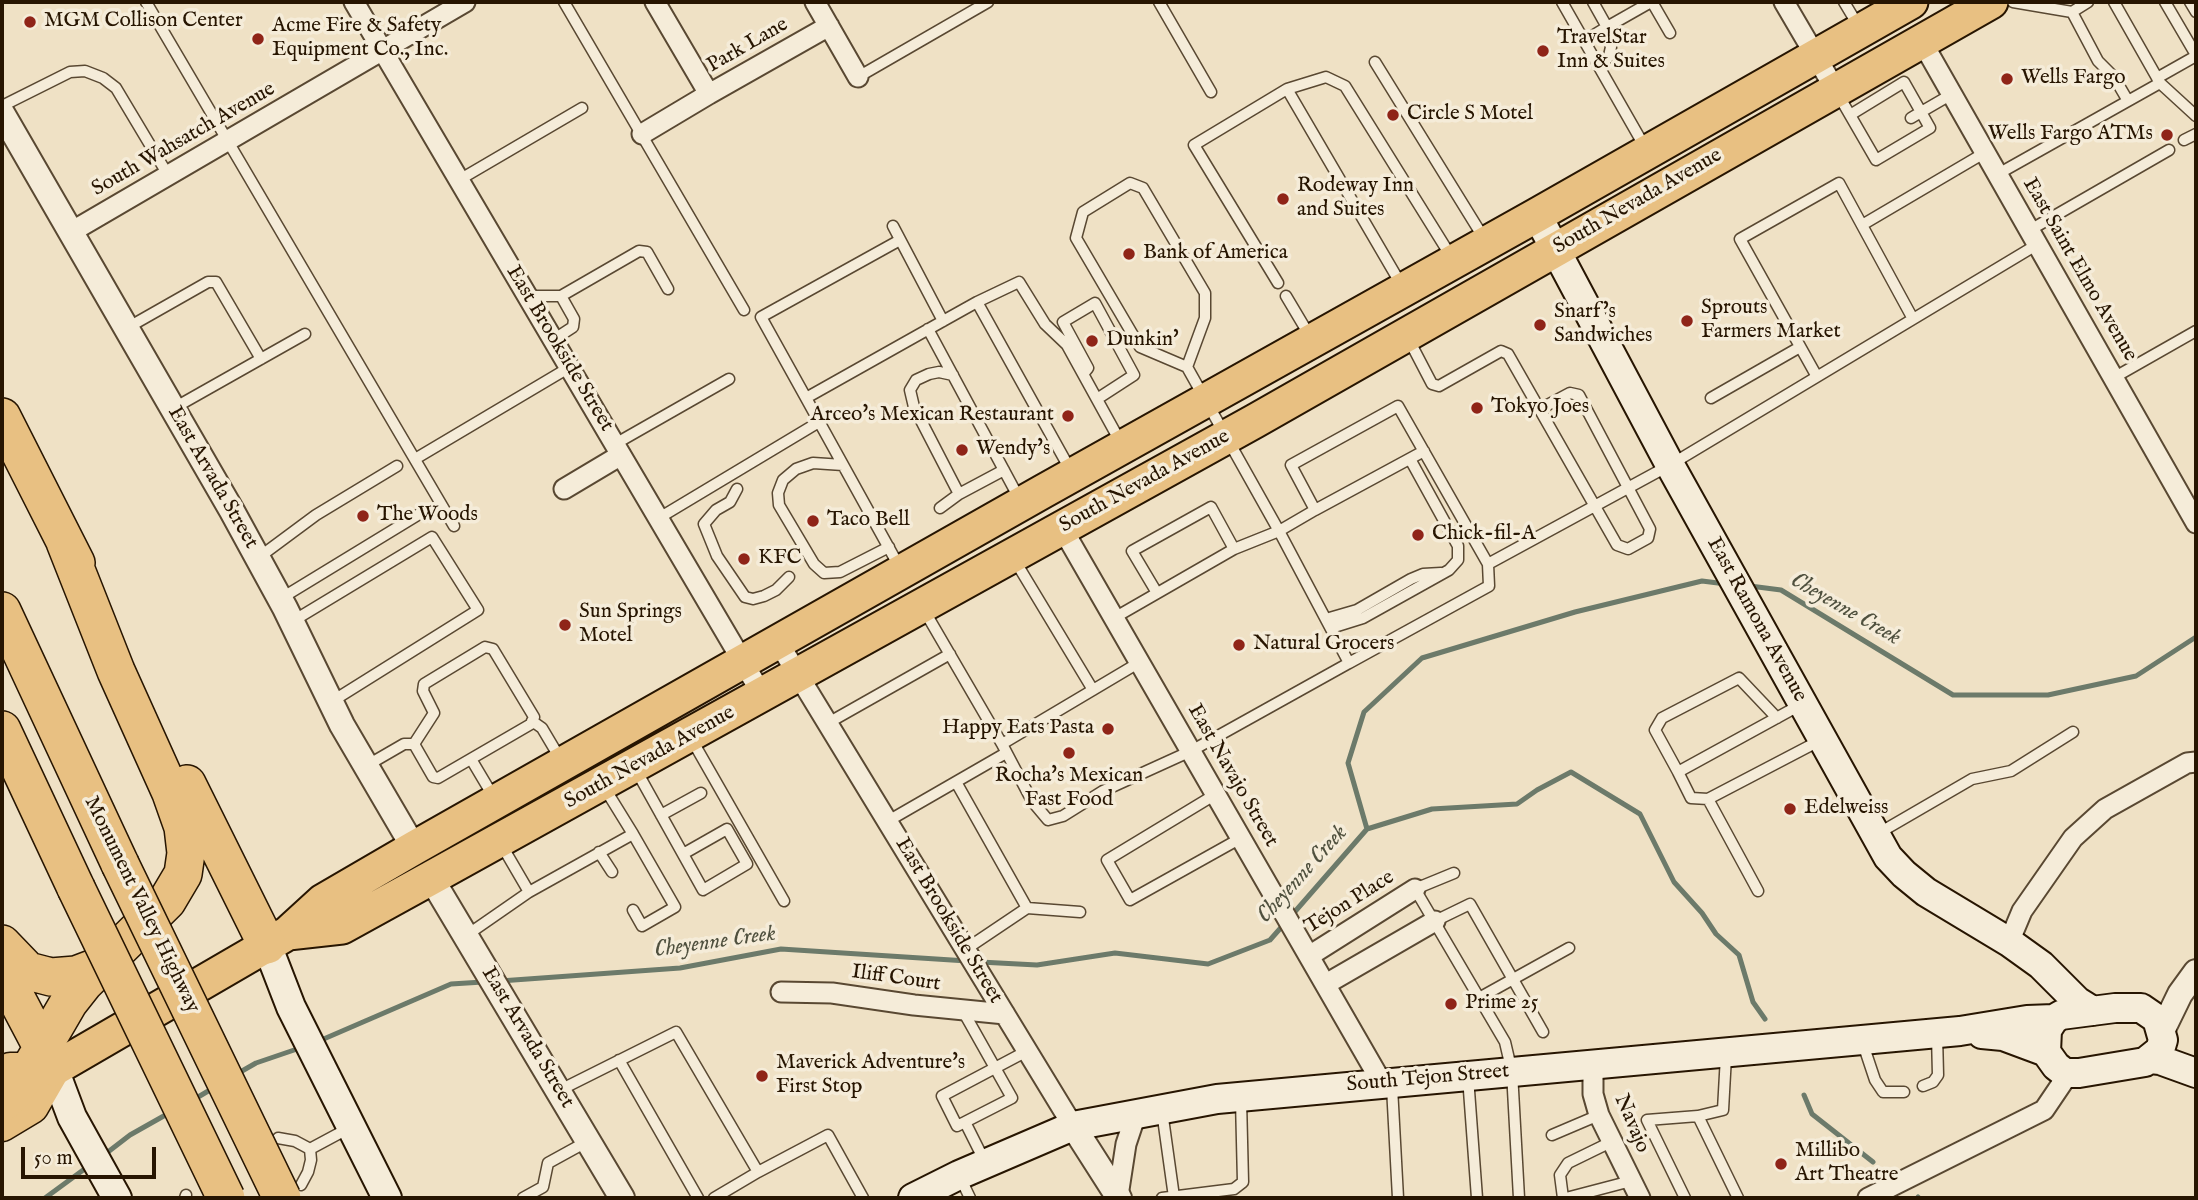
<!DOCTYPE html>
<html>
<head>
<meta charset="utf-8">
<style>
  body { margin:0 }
  #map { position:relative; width:2198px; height:1200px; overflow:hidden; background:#efe1c5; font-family:"IM FELL English",serif }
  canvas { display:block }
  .frame { position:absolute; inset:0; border:4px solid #271501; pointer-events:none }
  .scale { position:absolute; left:21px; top:1147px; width:135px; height:32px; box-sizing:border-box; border:4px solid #271501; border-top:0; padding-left:9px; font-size:21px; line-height:24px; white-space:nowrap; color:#271501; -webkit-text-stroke:5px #f5ecd9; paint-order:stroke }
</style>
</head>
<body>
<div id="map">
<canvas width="2198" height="1200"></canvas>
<div class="frame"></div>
<div class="scale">50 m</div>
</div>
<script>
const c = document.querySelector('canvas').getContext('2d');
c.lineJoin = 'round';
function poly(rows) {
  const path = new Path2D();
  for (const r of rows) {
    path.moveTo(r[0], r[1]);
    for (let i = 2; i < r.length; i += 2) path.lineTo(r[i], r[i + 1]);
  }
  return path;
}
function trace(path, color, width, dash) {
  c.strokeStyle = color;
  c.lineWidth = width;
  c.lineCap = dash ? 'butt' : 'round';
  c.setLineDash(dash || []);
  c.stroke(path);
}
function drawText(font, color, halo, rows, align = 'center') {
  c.font = font + ' "IM FELL English",serif';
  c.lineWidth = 7;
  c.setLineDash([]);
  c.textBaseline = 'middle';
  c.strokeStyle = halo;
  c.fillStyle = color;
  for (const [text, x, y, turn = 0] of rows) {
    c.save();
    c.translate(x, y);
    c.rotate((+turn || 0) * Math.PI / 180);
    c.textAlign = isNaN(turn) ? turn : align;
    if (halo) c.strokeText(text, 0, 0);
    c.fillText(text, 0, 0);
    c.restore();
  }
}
trace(poly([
  [1750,586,1781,590,1953,695,2048,695,2136,676,2196,637],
  [1367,829,1432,809,1517,804,1537,790,1571,772,1640,814,1674,882,1702,913,1716,934,1739,955,1753,1002,1765,1019],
  [1292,915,1367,829,1348,763,1364,712,1422,658,1575,612,1702,581,1726,584],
  [980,962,1037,965,1115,953,1208,964,1270,940,1285,923],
  [500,981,680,968,781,949,967,961],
  [319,1041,451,984,483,982],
  [235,1075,256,1063,300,1048],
  [1804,1095,1812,1114,1873,1162],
  [193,1100,215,1087],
  [104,1155,130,1135,169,1113],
  [1918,1197,1919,1198],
  [45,1198,90,1165]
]), '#6c7a6a', 5);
const service = poly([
  [146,2,454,526],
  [564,2,744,310],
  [1159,2,1211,92],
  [1562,2,1646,149],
  [1652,2,1670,33],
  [1844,2,1859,27],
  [2013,2,2072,12],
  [2088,2,2072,12,2098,61,2114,77,2128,101],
  [2165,2,2196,55],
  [2190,2,2196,12],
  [1584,41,1607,27,1593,2],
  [1375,62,1485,240],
  [1600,68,1609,56,1611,47,1607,27,1651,2],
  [858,77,988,2],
  [2157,78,2196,56],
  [2160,83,2196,116],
  [1287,89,1326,77,1345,86,1452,258],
  [1839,96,1876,160,1930,128,1921,112,1952,94],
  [2,106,70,72,85,71,103,78,116,88,168,175],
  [1850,115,1904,82,1921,112,1911,118],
  [2184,140,2196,134],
  [1998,174,2160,83,2114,2],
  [459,180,582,108],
  [1862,225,1986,152],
  [893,226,943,321],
  [2030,230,2169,150],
  [1278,283,1194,145,1287,89,1402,286],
  [528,296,561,296,639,251,647,252,668,289],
  [1286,296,1311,338],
  [977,302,1019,282,1045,324,1067,345,1121,443],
  [127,328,208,282,216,282,261,359],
  [928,329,1020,500],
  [1408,338,1432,384,1439,386,1501,351,1508,354,1617,545,1628,549,1648,538,1650,529,1579,395,1570,393,1540,409],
  [553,340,573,327,574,319,561,296],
  [1083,374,1088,368,1063,322,1095,303,1134,375,1097,399],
  [953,375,939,372,929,374,916,380,910,390,914,407,959,494],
  [1816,375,1740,239,1839,183,1913,319],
  [2115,377,2196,331],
  [806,398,761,317,900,240],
  [1711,398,1800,347],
  [174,408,305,334],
  [615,444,729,379],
  [415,459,570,367],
  [843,465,813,463,796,469,783,480,778,493,779,505,814,564,824,573,840,572,889,547],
  [737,489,730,502,716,510,704,524,717,556,745,597,753,599,764,596,776,590,789,577],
  [940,508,959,494,1004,470],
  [1315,510,1424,451],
  [659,518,819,422],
  [258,558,316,515,397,466],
  [1014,559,1093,690],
  [1488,564,1670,465,2038,244],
  [900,568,806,398,943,321,977,302,1071,471],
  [1157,593,1132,551,1211,507,1234,549],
  [280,599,421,513],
  [924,610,1002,744],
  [1114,618,1234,549,1279,531,1315,510,1291,465,1398,406,1488,564,1489,586,1349,663],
  [1326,619,1357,610,1411,579,1423,574,1441,573],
  [293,621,432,537,478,610,331,702],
  [1331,628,1363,618,1449,570,1458,560,1458,546,1410,459],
  [1140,662,1002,744,1032,801,1048,820,1063,816,1103,791,1191,751,1349,663,1279,531,1187,367,1140,347,1076,238,1083,212,1130,183,1143,188,1205,293,1205,318,1187,367],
  [1802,704,1678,772,1691,798,1708,799,1819,741],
  [532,721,542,728,561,760],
  [828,723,950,654],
  [692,740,784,901],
  [471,759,493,796],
  [366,766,404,744,414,744,433,777,438,778,531,724,534,717,493,649,485,647,424,684,423,691,434,713,414,744],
  [636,770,703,890,747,864,727,829,683,854],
  [1678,772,1655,730,1662,718,1739,678,1777,718],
  [956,782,1027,908,966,949],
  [1216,794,1107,860,1130,900,1241,838],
  [1708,799,1758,891],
  [661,815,701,793],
  [888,821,1006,753],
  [1879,833,1972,779,2011,771,2073,732],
  [501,844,529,892,633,834,604,787],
  [599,852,612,872],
  [1454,873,1415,889,1505,1042,1512,1072,1519,1198],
  [1027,908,1080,912],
  [633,910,642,926,675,907,633,834],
  [1435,921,1470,904,1543,1032],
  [467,935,529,892],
  [1479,998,1569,948],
  [963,1011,1012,1098,965,1122],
  [1862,1041,1875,1080,1883,1092,1904,1092],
  [1726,1056,1723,1110,1698,1116,1738,1198],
  [619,1060,698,1198],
  [1468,1077,1477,1198],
  [1923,1086,1933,1082,1938,1075,1937,1035],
  [1392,1087,1398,1198],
  [560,1090,676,1032,758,1172,828,1135,863,1198],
  [1162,1111,1174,1197],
  [1552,1135,1599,1115],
  [278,1138,295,1141,310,1149,311,1160,308,1172,301,1185],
  [310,1149,351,1127],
  [984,1160,965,1122,957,1126,942,1096,1027,1051],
  [959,1175,970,1198],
  [185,1198,186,1195],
  [523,1198,543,1187,548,1163,588,1141],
  [714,1198,758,1172],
  [1162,1198,1234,1189,1243,1182,1241,1100],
  [1563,1198,1560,1175,1568,1163,1611,1142],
  [1566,1198,1631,1181],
  [1685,1198,1647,1120,1698,1116]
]);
const minor = poly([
  [354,2,763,696],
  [655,2,709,94,829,26],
  [815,2,858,77],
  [1784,2,1835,89],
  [1921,40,2196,523],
  [642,134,709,94],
  [71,232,465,2],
  [564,489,621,455],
  [1062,528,1382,1083],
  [778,642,1073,1126],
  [2009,942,2022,911,2073,838,2105,809,2187,763,2196,762],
  [1309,956,1415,889],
  [1326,984,1435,921],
  [781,992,832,993,914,1005,1005,1014],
  [1593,1065,1593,1094,1599,1115,1640,1198],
  [1118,1196,1126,1144,1136,1114],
  [1868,1198,2044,1110,2069,1073]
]);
const tertiary = poly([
  [2,113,232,511,285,608,342,725,414,848],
  [431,878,622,1198],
  [2162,1031,2180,994,2196,972],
  [1073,1126,1119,1198]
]);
const secondary = poly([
  [1537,215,1670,465,1888,857,1904,874,1926,892,2009,942,2041,965,2077,1001,2093,1011],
  [267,945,291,1007,387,1198],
  [1982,1034,2003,1036,2046,1052,2056,1066,2065,1073,2079,1073,2145,1062,2160,1050,2163,1040,2157,1019,2141,1008,2115,1008,2061,1015,2054,1019,2047,1030,2046,1052],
  [2151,1059,2160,1060,2196,1073],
  [54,1069,72,1117,117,1198],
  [913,1198,959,1175,1073,1126,1217,1099,1862,1040,1960,1031,2027,1020,2054,1019]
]);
const primary = poly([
  [2,1073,10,1069,49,1069],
  [2,1125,32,1107,54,1069]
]);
const trunk = poly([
  [288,933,342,927,431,878,1255,421,1991,2],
  [54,1069,288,933,323,901,414,848,1042,492,1537,215,1911,2]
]);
const motorway = poly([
  [2,417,76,563],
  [2,611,120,864],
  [2,730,76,888],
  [187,784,267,945],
  [2,944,28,971,51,977,76,975,105,964],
  [2,971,52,1066],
  [2,1103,12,1094,30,1069,69,1002,84,983,167,901,183,874,186,853,183,827,171,793,116,671,65,542]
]);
trace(service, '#594832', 13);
trace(minor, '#594832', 23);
trace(tertiary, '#594832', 28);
trace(secondary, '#271501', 32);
trace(primary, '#271501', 35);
trace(trunk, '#271501', 37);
trace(motorway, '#271501', 40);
trace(service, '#f5ecd9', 10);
trace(minor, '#f5ecd9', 19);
trace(tertiary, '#f5ecd9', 24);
trace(secondary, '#f5ecd9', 28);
trace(primary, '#e8c082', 32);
trace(trunk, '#e8c082', 33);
trace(motorway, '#e8c082', 37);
const motorwayBridge = poly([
  [120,864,282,1198],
  [76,888,226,1198]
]);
trace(motorwayBridge, '#271501', 40, []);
trace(motorwayBridge, '#e8c082', 37);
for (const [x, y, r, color] of [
  [30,22,7,"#8f2418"],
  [258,39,7,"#8f2418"],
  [1543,51,7,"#8f2418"],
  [2007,79,7,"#8f2418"],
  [1393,115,7,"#8f2418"],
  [2167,135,7,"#8f2418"],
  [1283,199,7,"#8f2418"],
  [1129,254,7,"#8f2418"],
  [1687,321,7,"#8f2418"],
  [1540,325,7,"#8f2418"],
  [1092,341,7,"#8f2418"],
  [1477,408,7,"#8f2418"],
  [1068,416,7,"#8f2418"],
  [962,450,7,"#8f2418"],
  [363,516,7,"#8f2418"],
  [813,521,7,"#8f2418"],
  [1418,535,7,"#8f2418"],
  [744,559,7,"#8f2418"],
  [565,625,7,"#8f2418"],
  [1239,645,7,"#8f2418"],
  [1108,729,7,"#8f2418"],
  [1069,753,7,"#8f2418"],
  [1790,809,7,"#8f2418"],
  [1451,1004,7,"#8f2418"],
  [762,1076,7,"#8f2418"],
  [1781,1164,7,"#8f2418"]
]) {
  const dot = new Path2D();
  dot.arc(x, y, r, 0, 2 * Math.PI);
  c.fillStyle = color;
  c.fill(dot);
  trace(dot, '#f5ecd9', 2.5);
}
drawText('21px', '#271501', '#f5ecd9', [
  ["MGM Collison Center",44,22],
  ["Acme Fire & Safety",272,27],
  ["Equipment Co., Inc.",272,51],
  ["TravelStar",1557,39],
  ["Inn & Suites",1557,63],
  ["Wells Fargo",2021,79],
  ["Circle S Motel",1407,115],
  ["Wells Fargo ATMs",2153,135,"right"],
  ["Rodeway Inn",1297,187],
  ["and Suites",1297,211],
  ["Bank of America",1143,254],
  ["Sprouts",1701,309],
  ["Farmers Market",1701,333],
  ["Snarf's",1554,313],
  ["Sandwiches",1554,337],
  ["Dunkin'",1106,341],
  ["Tokyo Joes",1491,408],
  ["Arceo's Mexican Restaurant",1054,416,"right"],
  ["Wendy's",976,450],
  ["The Woods",377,516],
  ["Taco Bell",827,521],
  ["Chick-fil-A",1432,535],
  ["KFC",758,559],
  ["Sun Springs",579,613],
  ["Motel",579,637],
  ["Natural Grocers",1253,645],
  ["Happy Eats Pasta",1094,729,"right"],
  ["Rocha's Mexican",1069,777,"center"],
  ["Fast Food",1069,801,"center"],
  ["Edelweiss",1804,809],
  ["Prime 25",1465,1004],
  ["Maverick Adventure's",776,1064],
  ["First Stop",776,1088],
  ["Millibo",1795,1152],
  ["Art Theatre",1795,1176]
], 'left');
drawText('21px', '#271501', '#f5ecd9', [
  ["Park Lane",748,46,-30],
  ["South Wahsatch Avenue",184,140,-30],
  ["South Nevada Avenue",1638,202,-30],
  ["East Saint Elmo Avenue",2079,270,60],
  ["East Brookside Street",559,349,59],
  ["East Arvada Street",212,478,60],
  ["South Nevada Avenue",1145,482,-29],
  ["East Ramona Avenue",1756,620,61],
  ["South Nevada Avenue",650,758,-29],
  ["East Navajo Street",1232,776,60],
  ["Tejon Place",1350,903,-32],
  ["Monument Valley Highway",141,905,64],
  ["East Brookside Street",948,921,59],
  ["Iliff Court",896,979,8],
  ["East Arvada Street",527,1038,59],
  ["South Tejon Street",1428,1079,-5],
  ["Navajo",1631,1124,67]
]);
drawText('italic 23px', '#4f503e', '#f5ecd9', [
  ["Cheyenne Creek",1845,610,30],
  ["Cheyenne Creek",1303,875,-48],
  ["Cheyenne Creek",715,943,-8]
]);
</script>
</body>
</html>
